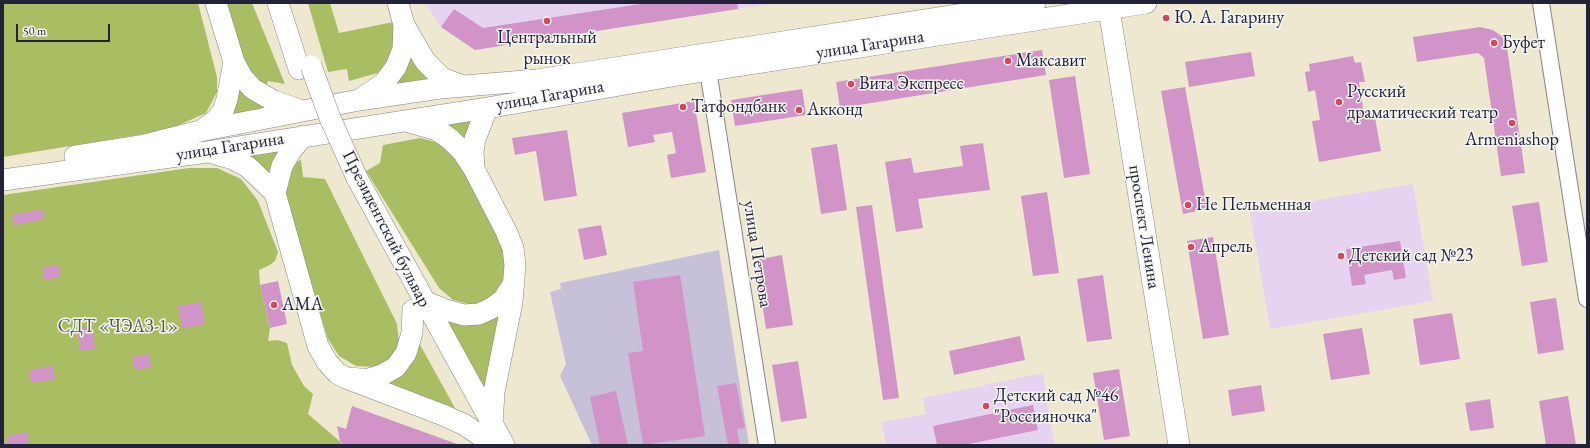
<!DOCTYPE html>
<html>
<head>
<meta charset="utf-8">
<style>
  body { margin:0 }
  #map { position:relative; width:1590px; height:448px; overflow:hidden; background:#eee8d0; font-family:"EB Garamond",serif }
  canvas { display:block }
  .frame { position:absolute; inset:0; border:4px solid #22223b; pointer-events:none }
  .scale { position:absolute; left:16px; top:24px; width:94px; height:18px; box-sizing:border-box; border:2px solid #22223b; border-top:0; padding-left:5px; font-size:12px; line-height:14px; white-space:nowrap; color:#22223b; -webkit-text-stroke:3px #f6f6f2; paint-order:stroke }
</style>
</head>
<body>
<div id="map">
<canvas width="1590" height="448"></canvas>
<div class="frame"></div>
<div class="scale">50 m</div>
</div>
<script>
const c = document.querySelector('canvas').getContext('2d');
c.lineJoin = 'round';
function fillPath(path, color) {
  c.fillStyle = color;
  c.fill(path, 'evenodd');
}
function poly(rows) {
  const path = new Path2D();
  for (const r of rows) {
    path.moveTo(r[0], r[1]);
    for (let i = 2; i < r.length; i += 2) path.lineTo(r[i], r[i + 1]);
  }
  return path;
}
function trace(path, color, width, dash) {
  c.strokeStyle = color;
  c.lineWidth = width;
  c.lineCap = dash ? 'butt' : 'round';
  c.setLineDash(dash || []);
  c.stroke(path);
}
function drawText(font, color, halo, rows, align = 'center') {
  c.font = font + ' "EB Garamond",serif';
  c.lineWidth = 3;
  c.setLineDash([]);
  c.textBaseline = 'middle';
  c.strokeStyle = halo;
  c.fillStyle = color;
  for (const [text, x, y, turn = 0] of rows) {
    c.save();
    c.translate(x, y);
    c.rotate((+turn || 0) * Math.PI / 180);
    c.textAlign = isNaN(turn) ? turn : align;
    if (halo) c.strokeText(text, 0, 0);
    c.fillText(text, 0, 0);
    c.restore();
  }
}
fillPath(poly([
  [425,3,775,3,475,50,441,27],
  [1413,184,1433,301,1270,329,1250,212],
  [1043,373,1054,445,886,445,882,422,926,414,923,398]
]), '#e5d3f1');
fillPath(poly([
  [719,250,749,445,592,445,560,376,566,364,550,292,561,289,560,283]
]), '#c7c0d9');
fillPath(poly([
  [3,3,198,3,217,77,217,92,206,113,168,130,3,157],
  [225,3,252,3,285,84,268,81,266,88,251,78],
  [308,3,330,3,339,33,398,21,396,49,381,72,349,81,347,69,328,72],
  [408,52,436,80,397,90,394,82],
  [237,87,264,107,265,109,230,118],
  [474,118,468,151,440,122],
  [420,138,440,143,469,170,503,240,508,267,502,286,488,301,472,305,453,300,439,288,366,171,380,163,383,145],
  [280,150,270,180,241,155],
  [301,160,303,177,325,179,397,324,399,343,392,359,377,367,356,366,339,356,328,339,284,197,289,165],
  [189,168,217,168,241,179,258,201,278,252,275,261,268,266,259,270,260,285,270,328,268,341,278,340,287,343,292,365,304,386,313,394,308,414,344,445,3,445,3,195],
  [506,305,485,396,442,318],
  [419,343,455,408,381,386]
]), '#a9be63');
fillPath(poly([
  [647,3,737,3,738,9,475,50,441,27,454,9,483,28],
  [1480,27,1493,30,1503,37,1507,48,1525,173,1501,176,1484,58,1478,53,1417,62,1413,37],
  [1042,50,1046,75,840,108,836,82],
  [1251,52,1255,76,1189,87,1185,62],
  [1353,56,1355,63,1361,62,1365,82,1359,82,1364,114,1374,112,1381,151,1319,162,1312,121,1320,120,1315,90,1308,92,1305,72,1310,71,1309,64],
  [1075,76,1090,174,1064,178,1049,80],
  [1185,87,1207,209,1183,214,1161,91],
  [802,89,806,115,735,126,731,100],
  [694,101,706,172,671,178,667,155,676,153,672,132,653,135,655,142,628,147,622,113],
  [567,130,577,196,544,201,536,151,515,155,512,138],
  [983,143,990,190,918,199,923,228,896,232,885,162,911,158,914,173,963,166,960,146],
  [837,144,847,210,821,214,811,148],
  [1047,192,1059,273,1033,276,1021,196],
  [1539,202,1548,262,1522,266,1512,206],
  [872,205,899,398,883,400,856,207],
  [42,209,44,219,14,225,12,215],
  [601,225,607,255,584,260,578,229],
  [1213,237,1229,335,1203,339,1187,241],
  [1400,241,1406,278,1394,280,1392,270,1364,275,1366,284,1352,286,1346,249],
  [782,255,793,325,766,329,756,260],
  [58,265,60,277,44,280,42,268],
  [680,275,705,436,643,445,628,353,643,351,633,282],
  [1103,275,1112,339,1087,342,1077,279],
  [278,281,287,324,270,328,260,285],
  [1556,298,1564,350,1538,354,1530,302],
  [201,302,205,324,182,328,178,306],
  [1452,313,1460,359,1420,365,1413,319],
  [92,326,95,349,80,351,77,328],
  [1362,328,1370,374,1331,380,1323,334],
  [1020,336,1025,360,954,375,949,351],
  [149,354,151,367,135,370,132,357],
  [798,361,807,418,781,422,772,365],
  [53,366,55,379,31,383,29,370],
  [1119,369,1130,436,1104,440,1093,373],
  [736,383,745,428,737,429,740,445,728,445,717,386],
  [1261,385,1265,411,1232,416,1228,390],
  [616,391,628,445,600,445,590,397],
  [1568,396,1576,445,1546,445,1539,401],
  [1490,399,1494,428,1470,431,1465,403],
  [1033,405,1038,430,964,445,937,445,933,426],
  [352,406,457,444,457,445,344,445,340,441,337,426,346,429],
  [27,432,29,444,9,445,7,436]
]), '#d294c8');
const minor = poly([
  [1541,3,1587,299],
  [708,70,767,445]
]);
const major = poly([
  [216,3,234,62,242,77,253,89,274,101,302,111],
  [278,3,299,69],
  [398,3,404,25,425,61,442,78,463,86],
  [1108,3,1179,445],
  [362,98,384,83,396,67,403,49,404,25],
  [409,122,437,130,450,139,463,152,474,169,506,231,513,248,515,265,512,302,494,392,492,425],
  [202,130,216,120,223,111,227,99,234,62],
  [303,136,290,152,282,166,275,193,318,346,327,362,337,373,346,378,443,415,465,425,485,439],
  [209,152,233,159,248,167,275,193],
  [75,156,145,145,200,131,359,100,440,88,537,80,1035,3],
  [474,169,473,151,475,139,487,108],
  [357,178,504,445],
  [3,180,207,152,487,108,672,76,1146,3],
  [423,301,446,310,464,315,479,314,492,308,503,300,514,283],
  [352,378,365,380,382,375,396,367,406,353,412,333,413,310]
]);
trace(minor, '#888586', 18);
trace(major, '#888586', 22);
trace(minor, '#fff', 16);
trace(major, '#fff', 21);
const majorBridge = poly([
  [311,66,330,118,357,178]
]);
trace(majorBridge, '#888586', 22, []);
trace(majorBridge, '#fff', 21);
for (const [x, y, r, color] of [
  [1166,18,4,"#d1495b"],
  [547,21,4,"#d1495b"],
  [1494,43,4,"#d1495b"],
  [1008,61,4,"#d1495b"],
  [851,84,4,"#d1495b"],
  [1339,102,4,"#d1495b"],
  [683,107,4,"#d1495b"],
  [799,110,4,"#d1495b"],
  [1512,123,4,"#d1495b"],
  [1188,205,4,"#d1495b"],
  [1191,247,4,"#d1495b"],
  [1341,256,4,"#d1495b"],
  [274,305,4,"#d1495b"],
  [986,406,4,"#d1495b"]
]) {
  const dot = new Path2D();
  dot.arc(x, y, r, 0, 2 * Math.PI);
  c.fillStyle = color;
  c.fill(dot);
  trace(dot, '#f6f6f2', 1.5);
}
drawText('18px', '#22223b', '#f6f6f2', [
  ["Ю. А. Гагарину",1174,18],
  ["Центральный",547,38,"center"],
  ["рынок",547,59,"center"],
  ["Буфет",1502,43],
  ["Максавит",1016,61],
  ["Вита Экспресс",859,84],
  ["Русский",1347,92],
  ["драматический театр",1347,113],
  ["Татфондбанк",691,107],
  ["Акконд",807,110],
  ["Armeniashop",1512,140,"center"],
  ["Не Пельменная",1196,205],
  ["Апрель",1199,247],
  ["Детский сад №23",1349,256],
  ["АМА",282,305],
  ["Детский сад №46",994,396],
  ["\"Россияночка\"",994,417]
], 'left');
drawText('18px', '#22223b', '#f6f6f2', [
  ["улица Гагарина",870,45,-9],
  ["улица Гагарина",550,96,-10],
  ["улица Гагарина",230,147,-9],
  ["проспект Ленина",1144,227,81],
  ["Президентский бульвар",386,229,63],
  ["улица Петрова",757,254,81]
]);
drawText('18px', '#515949', '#f6f6f2', [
  ["СДТ «ЧЭАЗ-1»",118,327]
]);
</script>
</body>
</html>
